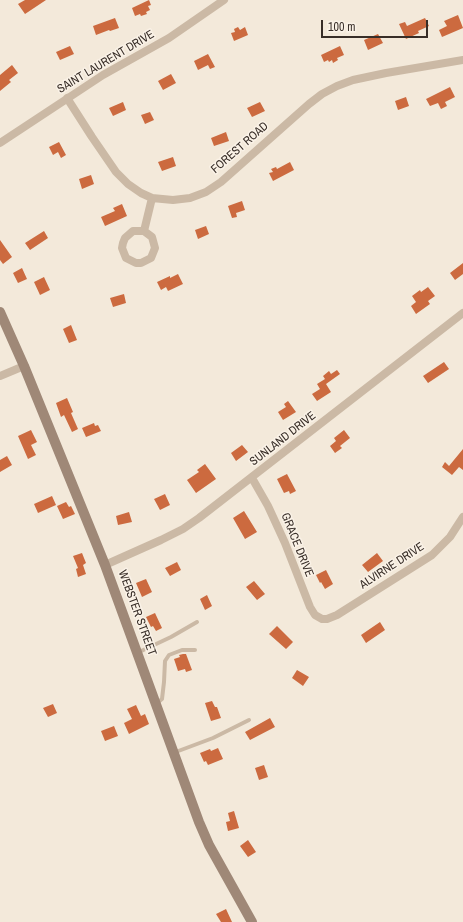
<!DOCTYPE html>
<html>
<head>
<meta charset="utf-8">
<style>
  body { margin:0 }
  #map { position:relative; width:463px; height:922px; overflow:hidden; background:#f3e9da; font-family:"Archivo Narrow",sans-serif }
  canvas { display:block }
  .scale { position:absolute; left:321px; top:20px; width:107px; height:18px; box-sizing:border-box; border:2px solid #372d27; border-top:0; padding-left:5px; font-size:12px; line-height:14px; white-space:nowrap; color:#372d27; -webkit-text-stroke:3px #faf2e7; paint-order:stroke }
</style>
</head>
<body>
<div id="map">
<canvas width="463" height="922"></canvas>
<div class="scale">100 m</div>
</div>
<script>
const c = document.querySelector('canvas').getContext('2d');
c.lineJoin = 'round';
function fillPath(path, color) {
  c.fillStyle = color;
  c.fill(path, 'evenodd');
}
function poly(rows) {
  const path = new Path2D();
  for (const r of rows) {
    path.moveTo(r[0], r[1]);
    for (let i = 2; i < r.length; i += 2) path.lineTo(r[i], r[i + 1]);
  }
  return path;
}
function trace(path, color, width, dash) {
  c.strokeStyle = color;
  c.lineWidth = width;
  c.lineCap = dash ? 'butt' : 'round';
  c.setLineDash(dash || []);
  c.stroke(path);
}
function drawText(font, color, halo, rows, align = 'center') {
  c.font = font + ' "Archivo Narrow",sans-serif';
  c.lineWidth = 3;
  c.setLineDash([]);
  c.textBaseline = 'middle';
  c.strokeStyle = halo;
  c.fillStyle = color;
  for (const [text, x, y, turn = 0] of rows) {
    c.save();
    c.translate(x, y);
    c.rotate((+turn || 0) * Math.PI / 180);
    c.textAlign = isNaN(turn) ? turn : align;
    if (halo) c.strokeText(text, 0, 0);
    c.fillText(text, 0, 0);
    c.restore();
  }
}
fillPath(poly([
  [25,0,46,0,25,14,18,4],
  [149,0,151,5,148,6,150,10,146,12,147,14,141,16,140,14,135,16,132,8],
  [458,15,463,28,442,37,439,30,447,26,444,21],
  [115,18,119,28,110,31,109,30,96,35,93,26],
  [425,18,429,26,418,31,419,33,406,39,399,24,405,22,407,26],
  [238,27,240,30,245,27,248,35,234,41,231,33,235,32,234,29],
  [378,34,383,43,368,50,364,40],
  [70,46,74,54,60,60,56,52],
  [340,46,344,55,337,58,338,60,333,63,332,60,329,62,328,60,324,62,321,55],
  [208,54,215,67,210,69,208,65,198,70,194,61],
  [12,65,18,73,9,80,11,82,0,91,0,75],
  [171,74,176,83,163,90,158,81],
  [450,87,455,97,445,102,447,106,441,109,438,103,430,106,426,99],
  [406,97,409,106,398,110,395,101],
  [123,102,126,110,113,116,109,108],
  [260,102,265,111,252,117,247,108],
  [150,112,154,120,145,124,141,115],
  [226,132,229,141,214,146,211,138],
  [59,142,66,155,61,158,58,152,53,155,49,147],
  [173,157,176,166,162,171,158,162],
  [290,162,294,170,273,181,269,173,273,172,271,169,276,167,277,169],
  [91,175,94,184,82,189,79,179],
  [242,201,245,210,236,213,237,217,232,218,228,206],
  [122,204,127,216,105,226,101,217,115,211,113,208],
  [206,226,209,234,198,239,195,230],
  [44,231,48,238,30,250,25,243],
  [0,240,12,257,3,264,0,260],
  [463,263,463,274,455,280,450,273],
  [22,268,27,279,18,283,13,273],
  [178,274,183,284,168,291,166,287,161,290,157,282,170,276,170,278],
  [44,277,50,290,40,295,34,282],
  [428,287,435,296,428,301,430,304,416,314,411,306,416,302,412,296,420,290,421,292],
  [124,294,126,303,113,307,110,298],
  [71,325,77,340,69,343,63,329],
  [444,362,449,369,428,383,423,376],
  [337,370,340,374,326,384,331,392,317,401,312,394,320,389,317,384,325,379,323,376,329,371,331,374],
  [67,398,73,412,71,413,78,429,72,432,64,415,61,417,56,403],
  [288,401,296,412,283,420,278,412,286,407,284,404],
  [94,423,95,426,98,425,101,431,86,437,82,428],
  [31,430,37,442,31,445,36,455,28,459,18,436],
  [344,430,350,438,340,446,342,448,335,453,330,446,336,441,334,438],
  [242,445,248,452,236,461,231,453],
  [463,449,463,470,459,467,452,475,442,467,445,462,449,466],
  [7,456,12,465,0,472,0,460],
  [205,464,216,479,196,493,187,480,199,472,197,470],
  [287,474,296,491,290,494,289,491,284,493,277,479],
  [165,494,170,505,160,510,154,499],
  [52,496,56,505,38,513,34,504],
  [66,502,69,507,71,506,75,514,63,519,57,506],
  [244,511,257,532,245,539,233,518],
  [129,512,132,522,118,525,116,516],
  [82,553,86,563,83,565,86,574,78,577,76,569,78,568,73,556],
  [377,553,383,561,368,572,362,565],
  [177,562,181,570,170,576,165,568],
  [326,570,333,584,325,589,321,582,320,583,316,575],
  [146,579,152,592,142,597,136,583],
  [254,581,265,594,257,600,246,587],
  [207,595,212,606,205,610,200,599],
  [155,613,162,628,156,631,153,626,151,627,146,617],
  [380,622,385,630,366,643,361,635],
  [277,626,293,642,286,649,269,634],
  [183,654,186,654,192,670,186,672,185,669,178,671,174,659,180,657,179,655],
  [297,670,309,677,303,686,292,678],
  [212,701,215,707,217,707,221,718,211,721,205,703],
  [53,704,57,713,48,717,43,708],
  [136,705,141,716,145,714,149,724,129,734,124,723,132,719,127,709],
  [270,718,275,727,250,740,245,732],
  [114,726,118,736,105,741,101,731],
  [218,748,223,759,208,765,206,761,204,762,200,753,210,749,211,751],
  [264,765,268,777,259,780,255,768],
  [234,811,239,828,228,831,226,822,230,821,228,813],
  [248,840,256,852,248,857,240,846],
  [226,909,232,922,221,922,216,914]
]), '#cc6a3f');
trace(poly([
  [137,653,171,637,197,622],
  [156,704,162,699,164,682,165,661,169,655,182,650,195,650],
  [173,753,213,738,249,720]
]), '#cbb9a5', 4);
trace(poly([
  [67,98,92,137,116,172,128,184,141,193,152,198,173,200,190,198,206,192,221,182,309,104,322,94,337,86,353,80,386,73,463,60],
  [0,143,103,75,169,38,224,0],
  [144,231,152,237,155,248,151,258,141,263,136,263,126,258,122,248,123,243,125,238,133,231,144,231,152,198],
  [0,376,24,366],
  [252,478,268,506,285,543,310,607,315,615,322,619,327,619,337,615,432,555,450,537,463,517],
  [105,565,161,540,183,529,199,518,463,313]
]), '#cbb9a5', 8);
trace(poly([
  [0,312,24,366,105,565,199,822,209,845,252,922]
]), '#9f8877', 10);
drawText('12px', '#372d27', '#faf2e7', [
  ["SAINT LAURENT DRIVE",106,62,-31],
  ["FOREST ROAD",240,148,-41],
  ["SUNLAND DRIVE",283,439,-38],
  ["GRACE DRIVE",297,545,68],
  ["ALVIRNE DRIVE",392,566,-33],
  ["WEBSTER STREET",137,613,70]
]);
</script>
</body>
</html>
